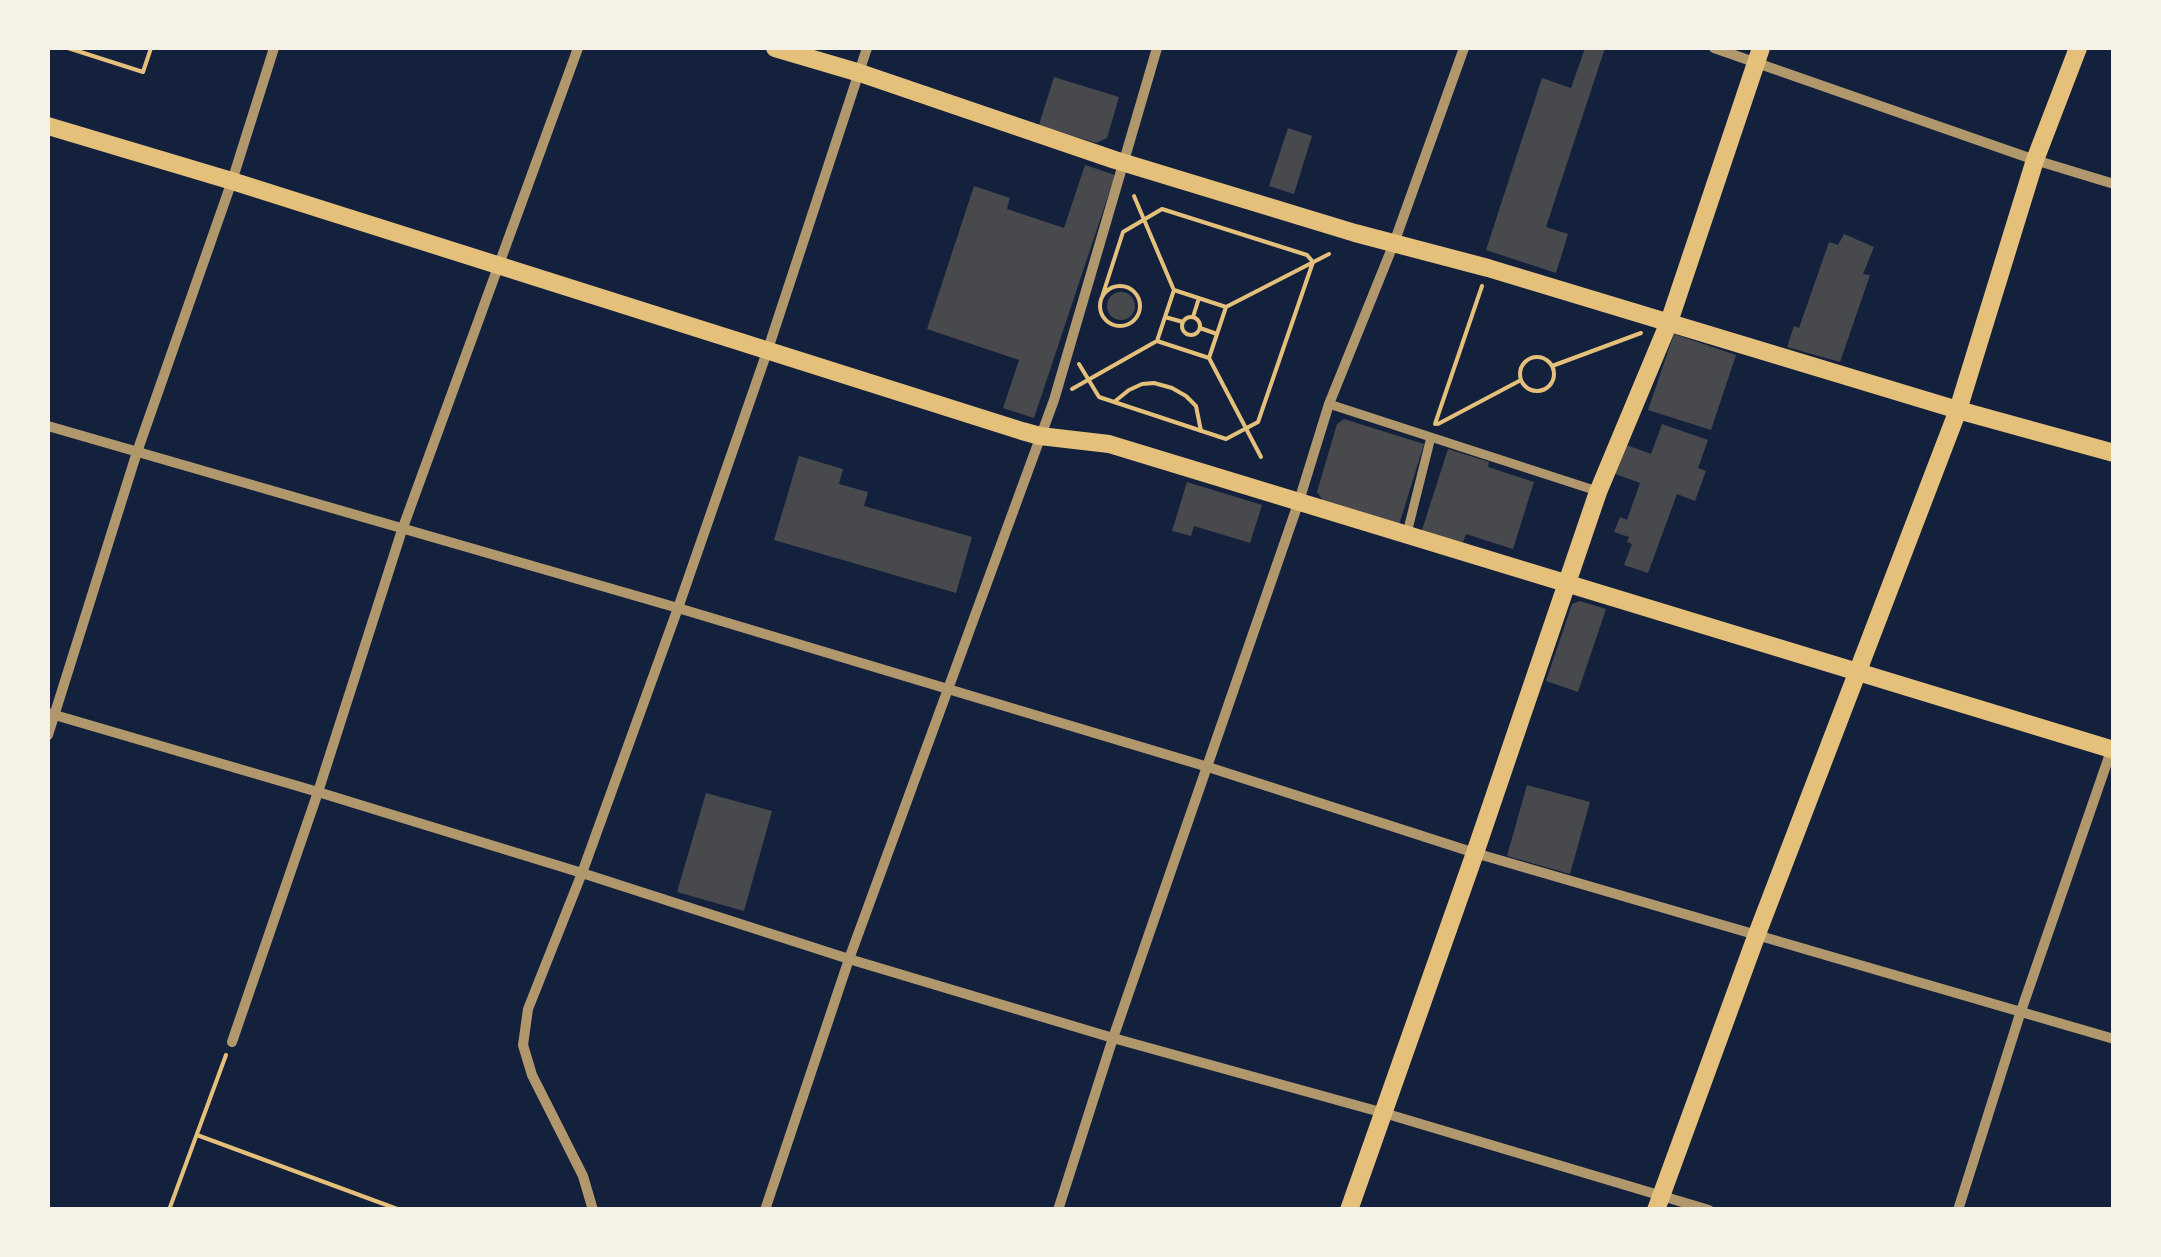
<!DOCTYPE html>
<html>
<head>
<meta charset="utf-8">
<style>
  body { margin:0 }
  #map { position:relative; width:2161px; height:1257px; overflow:hidden; background:#14213d; font-family:"Exo 2",sans-serif }
  canvas { display:block }
  .frame { position:absolute; inset:0; border:50px solid #f6f1e7; pointer-events:none }
</style>
</head>
<body>
<div id="map">
<canvas width="2161" height="1257"></canvas>
<div class="frame"></div>
</div>
<script>
const c = document.querySelector('canvas').getContext('2d');
c.lineJoin = 'round';
function fillPath(path, color) {
  c.fillStyle = color;
  c.fill(path, 'evenodd');
}
function poly(rows) {
  const path = new Path2D();
  for (const r of rows) {
    if (r.length === 3) {
      path.moveTo(r[0] + r[2], r[1]);
      path.arc(r[0], r[1], r[2], 0, 2 * Math.PI);
      continue;
    }
    path.moveTo(r[0], r[1]);
    for (let i = 2; i < r.length; i += 2) path.lineTo(r[i], r[i + 1]);
  }
  return path;
}
function trace(path, color, width, dash) {
  c.strokeStyle = color;
  c.lineWidth = width;
  c.lineCap = dash ? 'butt' : 'round';
  c.setLineDash(dash || []);
  c.stroke(path);
}
fillPath(poly([
  [1585,48,1605,48,1546,227,1568,234,1556,273,1486,250,1542,78,1571,88],
  [1054,77,1119,97,1107,138,1096,143,1039,125],
  [1288,128,1312,136,1294,194,1269,186],
  [1085,165,1115,175,1034,418,1003,408,1019,360,927,329,974,186,1010,198,1007,209,1064,228],
  [1844,234,1874,247,1863,274,1870,275,1840,362,1787,347,1794,326,1799,328,1829,242,1838,245],
  [1121,306,14],
  [1674,334,1736,355,1711,430,1648,410],
  [1344,419,1424,444,1399,525,1324,502,1317,492,1337,424],
  [1662,424,1708,440,1698,468,1706,471,1695,501,1677,494,1648,573,1624,565,1632,544,1627,542,1629,537,1614,532,1620,517,1627,520,1640,483,1610,472,1621,443,1651,454],
  [1448,449,1489,462,1488,467,1534,482,1513,549,1466,534,1462,545,1421,533],
  [799,456,843,469,839,484,868,492,864,506,972,537,956,593,774,540],
  [1187,482,1262,505,1250,543,1194,526,1191,536,1172,531],
  [1580,601,1606,609,1578,692,1546,681,1572,604],
  [1527,785,1590,802,1570,874,1507,856],
  [706,793,772,811,744,911,677,892]
]), '#48494c');
trace(poly([
  [68,48,143,72,151,48],
  [1134,196,1173,288],
  [1120,306,20],
  [1226,307,1174,290,1157,341,1209,358,1226,307,1329,254],
  [1165,317,1183,322],
  [1193,317,1199,298],
  [1191,326,9],
  [1200,328,1217,334],
  [1537,374,17],
  [1209,358,1261,457],
  [1079,364,1099,397,1226,439,1258,422,1313,262,1307,255,1162,209,1123,232,1102,297],
  [1552,366,1641,333],
  [1072,389,1155,342],
  [1114,402,1129,390,1142,384,1154,383,1172,388,1186,396,1196,406,1201,431],
  [1435,424,1482,286],
  [1438,424,1521,380],
  [197,1135,400,1210],
  [169,1210,226,1055]
]), '#e5c07b', 4);
trace(poly([
  [1329,404,1597,491],
  [1407,533,1431,437]
]), '#b1986c', 9);
trace(poly([
  [1714,48,2035,160,2114,184],
  [48,426,678,608,1208,767,1475,853,2114,1039],
  [48,713,318,792,582,873,849,959,1113,1038,1384,1113,1709,1210],
  [48,735,137,452,232,181,274,48],
  [232,1042,318,792,402,530,578,48],
  [593,1210,583,1176,532,1075,523,1045,528,1009,582,873,678,608,768,349,867,48],
  [765,1210,849,959,1054,400,1157,48],
  [1058,1210,1113,1038,1299,501,1329,404,1394,243,1464,48],
  [1958,1210,2020,1014,2112,748]
]), '#b1986c', 10);
trace(poly([
  [775,48,860,73,1115,160,1355,233,1488,268,1958,410,2114,453],
  [48,126,232,181,1022,431,1040,436,1109,444,2114,750],
  [1349,1210,1475,853,1598,492,1669,322,1761,48],
  [1656,1210,1757,934,1958,410,2035,160,2078,48]
]), '#e5c07b', 18);
</script>
</body>
</html>
